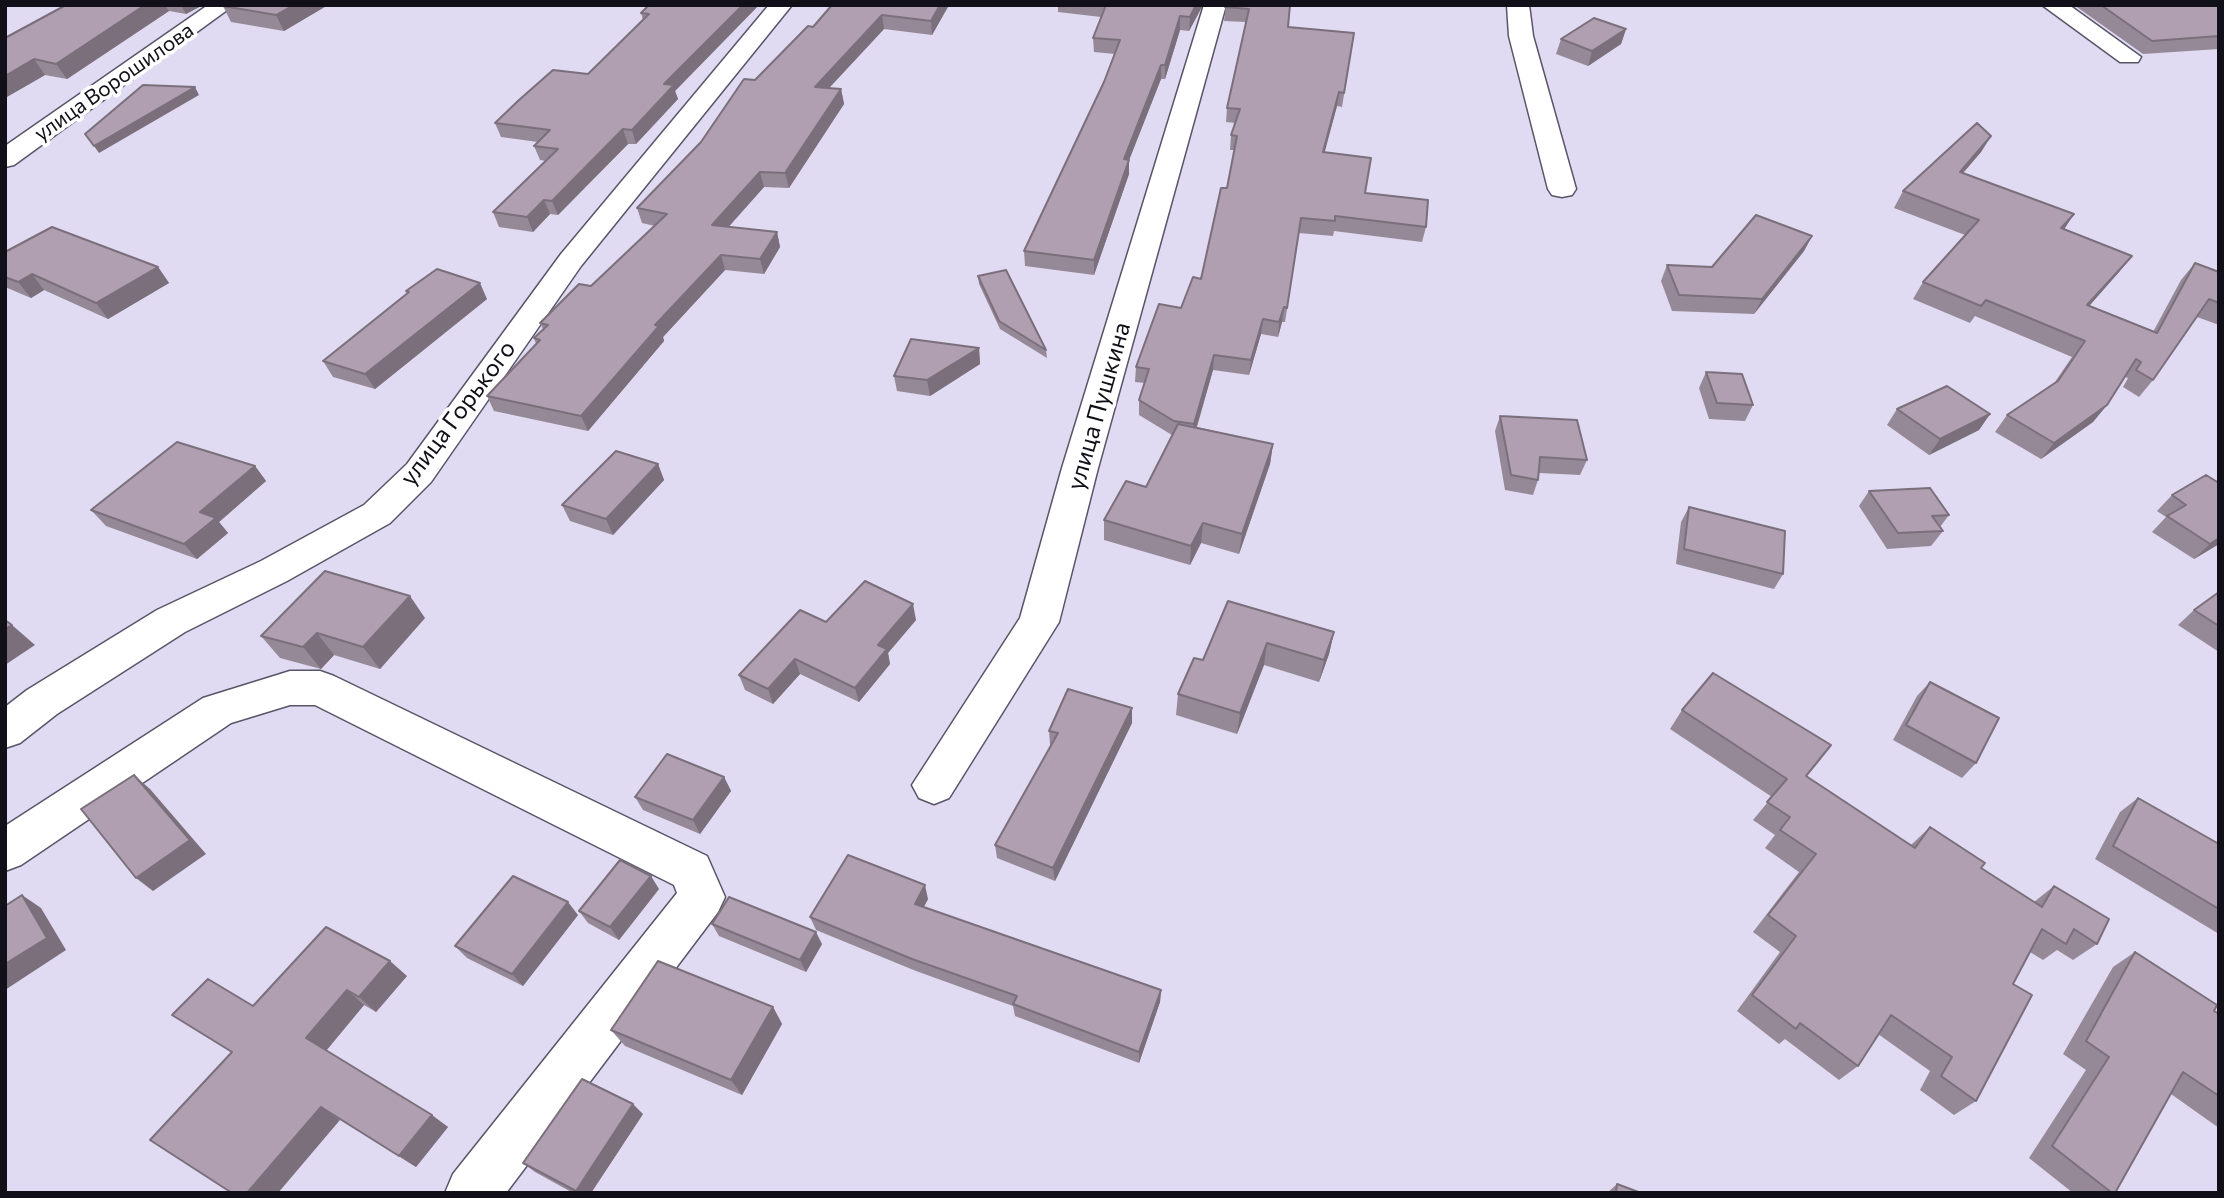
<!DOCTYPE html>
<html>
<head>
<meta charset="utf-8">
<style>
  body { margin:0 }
  #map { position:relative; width:2224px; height:1198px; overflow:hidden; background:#e0dbf2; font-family:Commissioner,sans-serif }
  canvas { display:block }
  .frame { position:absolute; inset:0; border:7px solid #110f17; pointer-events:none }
</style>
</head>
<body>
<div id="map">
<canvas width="2224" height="1198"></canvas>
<div class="frame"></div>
</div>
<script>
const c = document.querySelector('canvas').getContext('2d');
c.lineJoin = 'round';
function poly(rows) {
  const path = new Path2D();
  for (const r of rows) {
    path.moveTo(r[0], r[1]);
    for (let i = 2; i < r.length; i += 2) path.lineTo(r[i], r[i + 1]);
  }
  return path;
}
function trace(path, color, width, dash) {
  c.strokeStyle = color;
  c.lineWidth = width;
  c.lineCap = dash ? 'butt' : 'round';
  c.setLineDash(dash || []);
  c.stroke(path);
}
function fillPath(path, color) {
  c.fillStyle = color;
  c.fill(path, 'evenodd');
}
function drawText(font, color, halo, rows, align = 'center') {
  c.font = font + ' Commissioner,sans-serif';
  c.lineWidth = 7;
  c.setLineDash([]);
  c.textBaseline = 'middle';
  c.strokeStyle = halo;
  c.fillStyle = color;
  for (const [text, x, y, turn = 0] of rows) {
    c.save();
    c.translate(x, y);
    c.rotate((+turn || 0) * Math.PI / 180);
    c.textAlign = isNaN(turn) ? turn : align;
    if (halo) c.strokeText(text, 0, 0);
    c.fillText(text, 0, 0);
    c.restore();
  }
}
const minor = poly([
  [208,5,234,5,14,165,5,167,5,146,208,5],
  [769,5,792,5,581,266,431,482,390,523,287,581,185,632,57,714,20,743,5,748,5,707,27,690,157,610,261,561,364,505,407,464,561,254,769,5],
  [1204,5,1226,5,1098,468,1059,622,949,798,934,804,919,798,912,785,1020,618,1062,468,1204,5],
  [1507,5,1529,5,1533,36,1576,189,1572,195,1562,197,1552,195,1548,189,1509,36,1507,5],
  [2042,5,2069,5,2141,57,2138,62,2120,62,2042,5],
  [290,671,320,671,334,676,707,856,725,897,718,912,506,1193,445,1193,453,1174,677,893,674,885,315,705,290,705,231,723,21,865,5,871,5,826,203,698,290,671]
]);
trace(minor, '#595568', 3);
fillPath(minor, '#fff');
fillPath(poly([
  [66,5,203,5,186,14,169,11,67,79,45,75,5,98,5,38],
  [328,5,284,31,231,22,223,6],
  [649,5,759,5,675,91,678,99,636,144,628,144,558,215,550,214,533,232,499,227,493,212,546,161,540,160,534,146,538,142,501,137,495,123,588,74,643,20,641,13],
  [832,5,949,5,932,35,884,29,829,88,841,89,844,104,789,188,764,187,728,227,777,232,780,247,764,274,725,270,663,337,664,341,588,431,494,411,487,396,536,344,534,338,543,329,540,323,591,286,655,226,642,223,637,208,701,142,755,80,813,27],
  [1058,5,1203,5,1189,31,1180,30,1165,79,1161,79,1129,160,1129,174,1094,275,1025,266,1024,251,1104,82,1115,54,1094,52,1093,38,1101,17,1058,12],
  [1226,5,1290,5,1288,27,1354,33,1342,107,1337,106,1324,152,1365,193,1426,227,1422,242,1334,231,1333,236,1299,233,1285,322,1282,322,1278,337,1261,334,1249,375,1213,370,1197,427,1273,444,1270,464,1239,554,1201,543,1190,565,1104,540,1104,520,1146,487,1172,435,1139,415,1139,400,1145,383,1135,382,1136,367,1181,308,1201,279,1227,188,1235,150,1230,150,1231,135,1235,123,1226,122,1227,108,1246,22,1224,21],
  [2074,5,2219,5,2219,49,2143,54],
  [1626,29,1621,44,1588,66,1556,54,1561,39],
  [1991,136,1981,152,1963,173,2074,214,2064,229,2132,256,2119,272,2089,306,2153,332,2181,280,2195,263,2219,272,2219,325,2197,317,2153,380,2139,397,2123,387,2128,378,2125,377,2107,405,2093,422,2041,459,1995,432,2007,415,2055,382,2072,357,1975,316,1970,323,1913,299,1923,282,1965,235,1894,208,1903,191],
  [1812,236,1804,251,1754,314,1672,311,1661,281,1667,265,1712,267],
  [5,252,158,267,169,283,108,319,44,290,31,298,5,287],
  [978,276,1046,350,1047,358,1000,329,979,284],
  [406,291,487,299,375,389,333,377,323,361,407,294],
  [979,348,980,364,930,396,897,391,894,376],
  [1706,372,1753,405,1745,421,1709,419,1699,388],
  [1897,409,1990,414,1979,430,1929,455,1887,425],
  [1500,416,1587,460,1580,475,1539,473,1538,480,1533,495,1505,490,1495,431],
  [658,464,664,480,613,535,570,521,562,505],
  [255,466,266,481,219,522,228,533,197,559,106,526,91,510],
  [2206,475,2219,544,2194,559,2152,532,2166,517,2157,511,2172,495],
  [1869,491,1949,515,1940,527,1943,531,1931,546,1887,549,1859,506],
  [1689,507,1783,574,1774,589,1676,564,1681,522],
  [2219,592,2219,652,2178,625,2194,610],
  [1228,601,1334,632,1329,654,1319,682,1264,665,1237,734,1176,715,1178,694,1203,660],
  [425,618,380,669,334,655,321,669,280,658,261,636],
  [916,620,888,653,890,664,859,702,800,674,773,704,745,690,739,675,826,622],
  [1930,682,1976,763,1962,778,1893,740,1917,696],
  [1132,708,1132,723,1055,881,997,858,995,845,1051,745,1050,745,1049,731],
  [1682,710,1806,776,1911,845,1930,827,1981,868,2034,902,2054,886,2097,944,2073,960,2057,950,2043,960,2030,952,2013,984,1976,1101,1954,1115,1920,1090,1930,1071,1878,1034,1858,1066,1839,1080,1785,1039,1779,1044,1737,1011,1780,952,1753,932,1799,872,1765,848,1775,835,1753,820,1772,797,1670,729],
  [724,777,731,791,700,834,643,810,635,797],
  [2138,798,2219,844,2219,934,2095,859,2120,812],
  [659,889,619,940,588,923,579,911],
  [928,899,924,907,1161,990,1160,1002,1139,1063,1015,1016,1013,1006,916,971,816,930,810,917],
  [578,915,523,986,467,958,455,946],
  [712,924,822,944,806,972,719,936],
  [2135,952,2219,1014,2219,1128,2171,1094,2115,1193,2073,1193,2029,1158,2086,1070,2063,1054,2113,967],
  [407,976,376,1012,364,1005,326,1051,448,1127,416,1167,231,1052,253,1006],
  [773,1007,782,1024,742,1095,625,1046,611,1030],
  [643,1114,591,1193,573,1193,535,1172,523,1163],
  [1617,1184,1641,1193,1607,1193]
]), '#968997');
fillPath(poly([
  [145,5,165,5,169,11,67,79,56,64],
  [181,5,203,5,186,14],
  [294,5,328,5,284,31,276,15],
  [743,5,759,5,675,91,678,99,636,144,632,130,664,84],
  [940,5,949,5,932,35,931,21],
  [1196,5,1203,5,1189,31,1190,17],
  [882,15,884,29,817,101,815,87],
  [1180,16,1180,30,1165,79,1165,65],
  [1626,29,1621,44,1588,66,1592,51],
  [34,59,45,75,5,98,5,76],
  [1161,65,1161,79,1124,173,1124,159],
  [195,87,199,95,99,153,94,146],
  [841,89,844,104,789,188,785,173],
  [1339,92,1337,106,1321,166,1323,152],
  [623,129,628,144,558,215,552,201],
  [1991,136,1981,152,1950,188,1960,172],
  [1129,160,1129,174,1094,275,1094,260],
  [760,172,764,187,717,240,712,225],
  [544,200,550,214,533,232,527,217],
  [2074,214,2063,231,2061,228],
  [777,232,780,247,764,274,760,259],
  [1812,236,1804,251,1754,314,1762,299],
  [721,255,725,270,663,337,664,341,588,431,581,416,655,325],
  [2132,256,2119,272,2075,322,2087,305],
  [158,267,169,283,108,319,96,303],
  [32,274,44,290,31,298,18,282],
  [480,283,487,299,375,389,365,374],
  [1284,307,1282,322,1278,337,1279,322],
  [1263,319,1261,334,1249,375,1251,360],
  [979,348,980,364,930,396,927,380],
  [1214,355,1213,370,1193,439,1194,424],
  [2107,405,2093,422,2041,459,2054,443],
  [1990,414,1979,430,1929,455,1940,439],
  [1273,444,1270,464,1239,554,1242,534],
  [658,464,664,480,613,535,606,519],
  [255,466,266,481,219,522,228,533,197,559,184,544,200,512],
  [1203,523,1201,543,1190,565,1191,546],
  [2219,538,2219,544,2194,559,2210,544],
  [410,596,425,618,380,669,363,647],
  [913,604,916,620,888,653,890,664,859,702,855,688,878,645],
  [12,625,35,645,5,665,5,629],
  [1334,632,1329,654,1319,682,1324,660],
  [317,633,334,655,321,669,303,647],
  [1267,643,1264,665,1237,734,1240,713],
  [795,659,800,674,773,704,768,689],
  [1132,708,1132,723,1055,881,1053,868],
  [134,775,150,789,206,854,153,891,136,878],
  [724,777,731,791,700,834,693,820],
  [651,876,659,889,619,940,610,927],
  [925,885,928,899,918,917,915,904],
  [22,895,41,908,66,950,5,990,5,964],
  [568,902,578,915,523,986,512,974],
  [816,932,822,944,806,972,800,960],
  [390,961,407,976,376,1012,359,997],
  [347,990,364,1005,325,1052,306,1038],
  [1161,990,1160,1002,1139,1063,1139,1052],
  [773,1007,782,1024,742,1095,731,1080],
  [633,1104,643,1114,591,1193,578,1193,576,1191],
  [321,1107,340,1120,278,1193,247,1193],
  [432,1115,448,1127,416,1167,399,1156]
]), '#7a6f7b');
const building = poly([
  [66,5,145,5,56,64,34,59,5,76,5,38,66,5],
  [224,5,294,5,276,15,223,6,224,5],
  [649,5,743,5,664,84,674,85,632,130,623,129,552,201,544,200,527,217,493,212,558,149,534,146,550,130,495,123,519,100,553,70,588,74,649,14,641,13,649,5],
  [832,5,940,5,931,21,882,15,815,87,841,89,785,173,760,172,712,225,777,232,760,259,721,255,655,325,659,326,581,416,487,396,540,340,534,338,548,325,540,323,579,284,591,286,667,214,637,208,701,142,744,79,755,80,808,26,813,27,832,5],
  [1106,5,1196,5,1190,17,1180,16,1165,65,1161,65,1124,159,1129,160,1094,260,1024,251,1104,82,1120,40,1093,38,1106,5],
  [1226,5,1290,5,1288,27,1354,33,1344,93,1339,92,1323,152,1371,158,1365,193,1428,200,1426,227,1335,216,1335,221,1301,218,1287,308,1284,307,1279,322,1263,319,1251,360,1214,355,1194,424,1174,421,1139,400,1149,369,1136,367,1159,304,1181,308,1193,277,1201,279,1221,188,1227,188,1237,136,1231,135,1240,109,1227,108,1249,9,1225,7,1226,5],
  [2101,5,2219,5,2219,36,2152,41,2101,5],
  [1594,18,1626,29,1592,51,1561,39,1594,18],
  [143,85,195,87,94,146,85,134,143,85],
  [1977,123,1991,136,1960,172,2074,214,2061,228,2132,256,2087,305,2157,333,2195,263,2219,272,2219,303,2209,299,2153,380,2136,370,2141,362,2136,359,2107,405,2054,443,2007,415,2058,381,2085,341,1986,300,1981,306,1923,282,1979,220,1903,191,1977,123],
  [1756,215,1812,236,1762,299,1679,295,1667,265,1712,267,1756,215],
  [52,227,158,267,96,303,32,274,18,282,5,277,5,252,52,227],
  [437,269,480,283,365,374,323,361,409,292,406,291,437,269],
  [1006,270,1046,350,999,321,978,276,1006,270],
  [911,339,979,348,927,380,894,376,911,339],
  [1706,372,1742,374,1753,405,1717,403,1706,372],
  [1947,386,1990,414,1940,439,1897,409,1947,386],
  [1500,416,1577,420,1587,460,1540,457,1538,480,1511,475,1500,416],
  [1178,424,1273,444,1242,534,1203,523,1191,546,1104,520,1126,481,1146,487,1178,424],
  [177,442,255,466,200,512,216,518,184,544,91,510,177,442],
  [616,451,658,464,606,519,562,505,616,451],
  [2206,475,2219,483,2219,538,2210,544,2167,516,2186,505,2172,495,2206,475],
  [1930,488,1949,515,1932,516,1943,531,1898,533,1869,491,1930,488],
  [1689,507,1785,531,1783,574,1684,549,1689,507],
  [325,571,410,596,363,647,317,633,303,647,261,636,325,571],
  [865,581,913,604,878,645,887,649,855,688,795,659,768,689,739,675,800,610,826,622,865,581],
  [2219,592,2219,626,2194,610,2219,592],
  [1228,601,1334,632,1324,660,1267,643,1240,713,1178,694,1194,658,1203,660,1228,601],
  [5,620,12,625,5,629,5,620],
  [1713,673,1831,745,1806,776,1915,848,1930,827,1985,863,1981,868,2042,907,2054,886,2109,919,2097,944,2074,929,2066,944,2042,929,2013,984,2032,995,1976,1101,1941,1076,1952,1057,1891,1015,1858,1066,1800,1023,1796,1029,1752,995,1796,936,1768,915,1816,854,1780,830,1790,817,1767,802,1787,779,1682,710,1713,673],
  [1930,682,1999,718,1976,763,1906,725,1930,682],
  [1068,689,1132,708,1053,868,995,845,1058,733,1049,731,1068,689],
  [667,754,724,777,693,820,635,797,667,754],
  [134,775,190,840,136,878,81,809,134,775],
  [2138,798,2219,844,2219,909,2113,846,2138,798],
  [848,855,925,885,915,904,1161,990,1139,1052,1013,1004,1017,996,912,959,810,917,848,855],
  [620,860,651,876,610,927,579,911,620,860],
  [513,876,568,902,512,974,455,946,513,876],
  [22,895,47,938,5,964,5,906,22,895],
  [729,897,816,932,800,960,712,924,729,897],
  [326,927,390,961,359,997,347,990,306,1038,432,1115,399,1156,321,1107,247,1193,232,1193,150,1140,232,1052,172,1015,208,979,253,1006,326,927],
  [2135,952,2217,1005,2214,1011,2219,1014,2219,1096,2183,1072,2115,1193,2112,1193,2052,1146,2109,1057,2086,1041,2135,952],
  [658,961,773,1007,731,1080,611,1030,658,961],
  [582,1079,633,1104,576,1191,523,1163,582,1079],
  [1617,1184,1641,1193,1616,1193,1617,1184]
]);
fillPath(building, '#af9fb0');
trace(building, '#7a6f7b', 2);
drawText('21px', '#110f17', '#fff', [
  ["улица Ворошилова",114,82,-35]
]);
drawText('24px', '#110f17', '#fff', [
  ["улица Пушкина",1099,406,-74],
  ["улица Горького",458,413,-53]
]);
</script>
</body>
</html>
